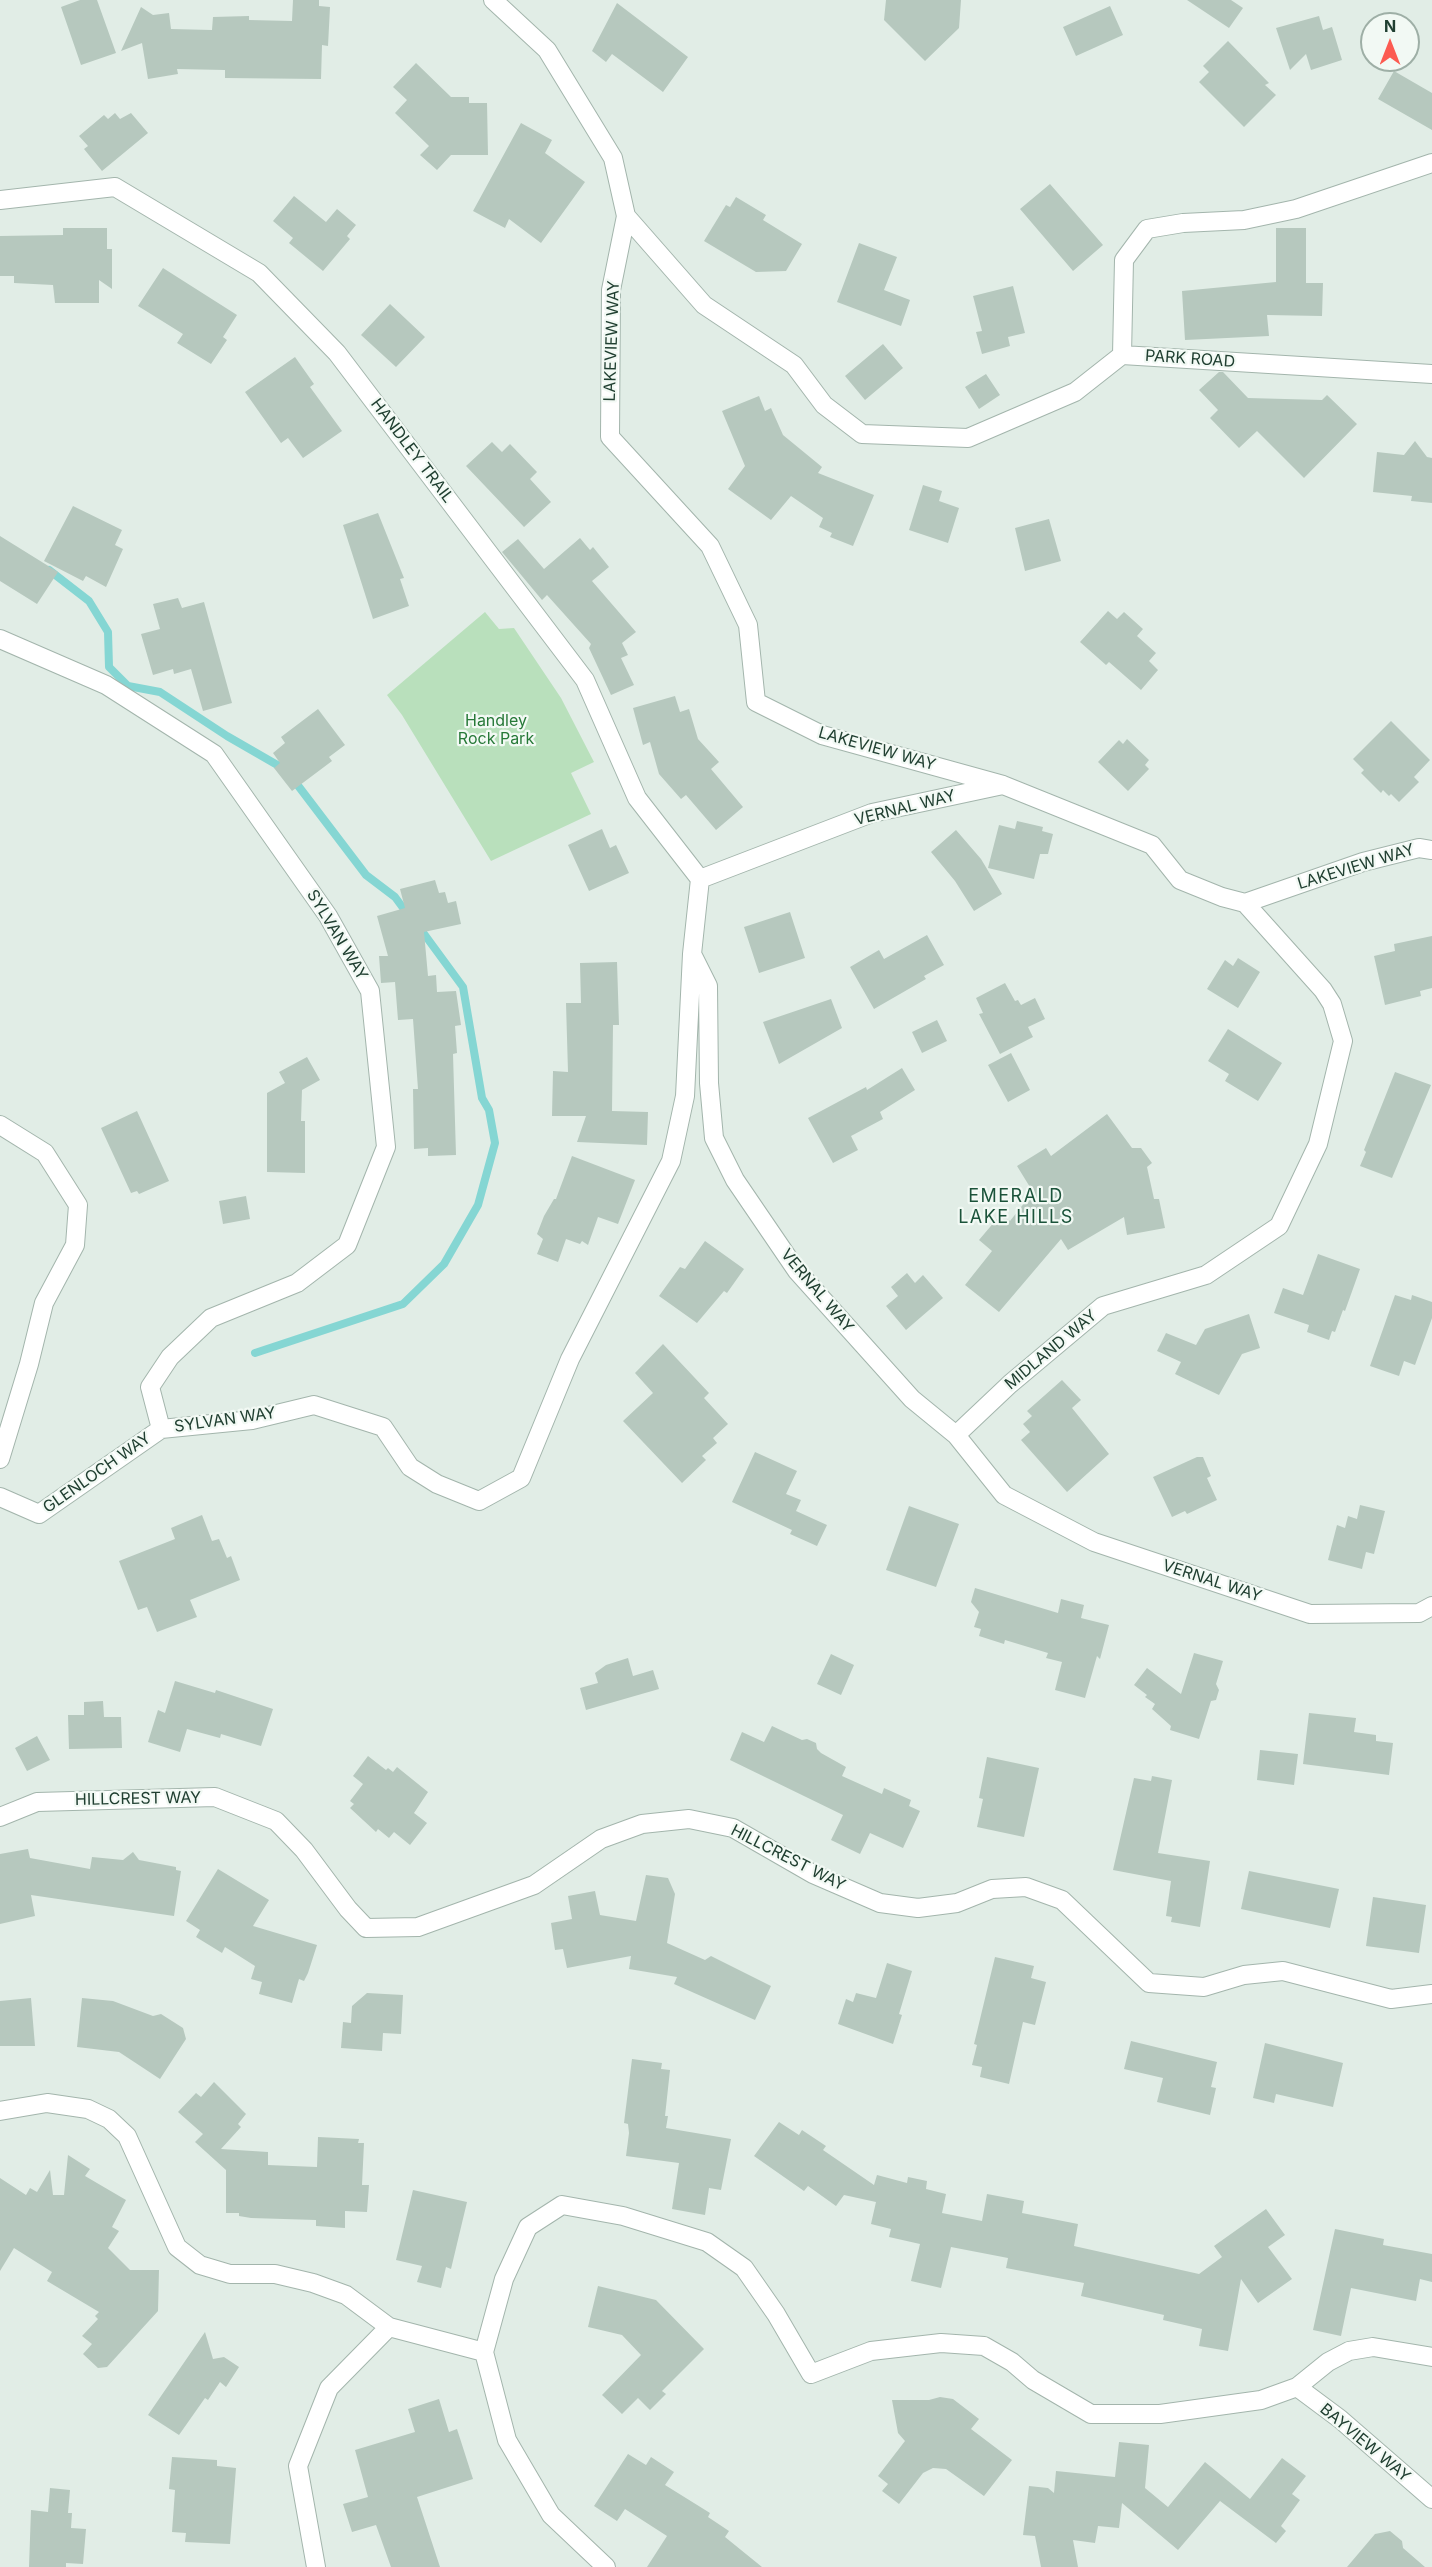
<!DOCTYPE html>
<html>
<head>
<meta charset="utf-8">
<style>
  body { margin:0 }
  #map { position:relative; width:1432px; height:2567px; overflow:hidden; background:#e1ede6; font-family:Inter,sans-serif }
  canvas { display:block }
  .north { position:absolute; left:1360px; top:12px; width:60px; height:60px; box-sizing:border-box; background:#f2f9f4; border:2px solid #9eafa6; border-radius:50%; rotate:0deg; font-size:16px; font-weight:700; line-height:24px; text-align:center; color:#203f31 }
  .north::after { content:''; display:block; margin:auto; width:21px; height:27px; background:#fc5b51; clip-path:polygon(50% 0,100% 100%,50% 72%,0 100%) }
</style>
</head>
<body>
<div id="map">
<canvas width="1432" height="2567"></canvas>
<div class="north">N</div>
</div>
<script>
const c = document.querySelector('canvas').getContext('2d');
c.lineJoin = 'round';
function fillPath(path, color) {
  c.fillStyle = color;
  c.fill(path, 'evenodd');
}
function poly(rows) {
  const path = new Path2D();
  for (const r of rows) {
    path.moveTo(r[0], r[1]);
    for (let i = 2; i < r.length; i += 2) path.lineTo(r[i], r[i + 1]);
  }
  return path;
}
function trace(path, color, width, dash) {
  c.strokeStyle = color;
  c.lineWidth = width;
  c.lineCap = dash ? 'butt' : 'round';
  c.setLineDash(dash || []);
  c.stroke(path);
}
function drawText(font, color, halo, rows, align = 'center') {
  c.font = font + ' Inter,sans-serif';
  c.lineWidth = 4.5;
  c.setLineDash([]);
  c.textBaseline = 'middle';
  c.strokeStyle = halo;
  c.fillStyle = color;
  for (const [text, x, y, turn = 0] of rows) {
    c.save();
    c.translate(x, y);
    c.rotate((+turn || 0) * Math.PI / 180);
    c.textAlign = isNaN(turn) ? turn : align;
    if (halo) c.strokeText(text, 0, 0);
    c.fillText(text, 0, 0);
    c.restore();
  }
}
fillPath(poly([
  [485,612,499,629,514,628,561,698,594,762,571,773,591,814,491,861,402,715,387,695]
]), '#b9e0bc');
trace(poly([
  [49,570,89,601,108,632,109,667,128,686,160,692,227,736,286,770],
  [293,779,366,875,395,897,409,916],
  [255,1353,403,1304,444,1264,478,1205,495,1143,489,1110,482,1098,463,987,419,927]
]), '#85d6d3', 8);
fillPath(poly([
  [80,0,97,0,116,53,81,65,61,7],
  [293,0,319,0,319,6,330,7,328,46,322,45,321,79,225,78,225,70,177,69,178,74,148,79,142,43,121,51,141,7,153,15,169,13,171,29,212,30,213,17,249,16,249,20,292,21],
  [886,0,961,0,959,28,925,61,884,20],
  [1187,0,1231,0,1243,8,1229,28],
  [617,3,688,57,663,92,612,54,606,62,592,51],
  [1110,6,1123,35,1076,56,1063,27],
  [1319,16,1323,30,1332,27,1342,60,1311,70,1306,54,1290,70,1276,28],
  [1228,41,1269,83,1265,85,1276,95,1244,127,1199,82,1209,72,1203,66],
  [416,63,451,97,469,97,469,103,487,103,488,155,451,155,437,170,420,155,429,146,395,113,407,100,393,87],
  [1394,71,1432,93,1432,130,1378,99],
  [115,113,120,119,131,113,148,133,102,171,84,149,88,146,79,136,104,115,108,119],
  [521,123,552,140,545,153,585,182,541,243,509,219,505,228,473,211],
  [1050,184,1103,245,1073,271,1020,209],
  [294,196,326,222,337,209,356,225,347,236,350,239,323,271,289,243,293,238,273,221],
  [736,197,766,215,763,220,802,244,786,271,756,272,704,241,726,205,730,207],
  [63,228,107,228,107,249,112,249,112,289,99,280,99,303,55,303,53,285,14,283,14,276,0,276,0,236,63,235],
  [1276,228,1306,228,1306,283,1323,283,1322,316,1267,315,1269,336,1185,340,1182,291,1276,282],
  [859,243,897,257,884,290,910,300,901,326,837,302],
  [163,268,237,315,223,337,227,340,211,364,177,343,183,334,138,306],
  [1013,286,1025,333,1008,337,1010,346,982,354,976,332,982,331,973,296],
  [390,304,425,337,396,367,361,335],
  [883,344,903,368,865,400,845,376],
  [295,357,314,384,310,387,342,431,303,458,288,438,281,443,245,392],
  [1219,372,1223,372,1248,398,1322,400,1327,395,1357,424,1304,478,1257,431,1239,448,1210,418,1218,410,1199,390],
  [986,374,1000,395,979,409,965,387],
  [759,396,765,411,771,408,783,435,822,467,818,473,874,495,853,546,830,537,832,533,819,527,823,518,791,496,771,520,728,489,745,466,722,411],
  [1415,441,1427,457,1432,458,1432,503,1411,501,1412,496,1373,492,1377,452,1404,455],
  [492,442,502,452,510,444,537,472,530,479,551,502,524,527,466,466],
  [923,485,942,491,939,501,959,508,948,543,909,530],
  [73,506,122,530,115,545,123,549,106,587,86,576,83,581,44,561],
  [378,513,404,578,400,579,409,606,373,619,343,525],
  [1049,519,1061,561,1025,571,1015,528],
  [0,536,58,572,37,604,0,581],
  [580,538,590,550,593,547,609,567,592,581,636,632,622,643,628,655,621,658,634,685,611,695,589,648,591,644,547,595,542,600,502,552,518,539,544,569],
  [178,598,182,608,204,602,232,703,203,711,191,669,174,674,173,669,153,675,141,634,160,629,153,604],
  [1108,611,1117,619,1124,612,1143,629,1137,636,1156,653,1149,661,1158,670,1141,690,1109,662,1106,665,1080,642],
  [675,696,680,712,689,709,698,739,719,762,711,769,743,807,716,830,686,795,681,799,659,774,650,742,643,745,633,708],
  [318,709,345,745,329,757,332,761,292,791,274,768,280,763,273,753,285,743,281,737],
  [1391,721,1430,760,1414,777,1419,782,1399,802,1391,794,1389,796,1383,790,1381,793,1361,773,1364,770,1353,759],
  [1127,739,1149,760,1145,765,1149,769,1128,791,1098,762,1119,740,1123,744],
  [1017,821,1043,827,1042,831,1053,834,1048,854,1040,854,1034,879,988,868,999,825,1015,829],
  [602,829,610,848,616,845,629,873,589,891,568,845],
  [956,830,981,859,1002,894,974,911,955,881,931,852],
  [435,880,439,893,445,892,448,903,456,901,461,924,424,932,428,976,436,975,437,992,456,991,461,1025,455,1026,457,1053,453,1054,456,1155,428,1156,428,1148,414,1149,413,1089,418,1089,413,1019,398,1020,395,982,381,983,379,956,388,956,377,916,405,908,400,889],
  [790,912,805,958,759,973,744,927],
  [927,935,944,965,924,976,926,979,874,1009,850,967,879,950,884,959],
  [1432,936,1432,988,1420,991,1421,996,1385,1005,1374,956,1395,951,1394,944],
  [1238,958,1260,972,1238,1008,1207,989,1225,960,1233,966],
  [617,962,619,1025,613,1025,612,1111,648,1112,647,1145,577,1142,586,1116,552,1116,553,1071,568,1072,566,1003,581,1003,580,963],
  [1005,983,1015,1001,1018,1000,1021,1005,1035,998,1045,1019,1028,1027,1033,1037,1000,1054,979,1014,983,1013,976,998],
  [831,999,842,1028,779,1064,763,1022],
  [937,1020,947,1041,922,1053,912,1032],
  [1228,1029,1282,1063,1258,1101,1225,1081,1229,1074,1208,1061],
  [1011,1053,1030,1090,1008,1102,988,1065],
  [307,1057,320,1080,302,1090,301,1121,305,1121,305,1173,267,1172,267,1093,285,1083,279,1072],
  [902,1068,915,1090,880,1112,883,1119,851,1136,858,1150,833,1163,808,1118,866,1087,867,1090],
  [1395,1072,1431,1085,1392,1178,1360,1166,1366,1152,1364,1150],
  [137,1111,169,1181,139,1194,137,1191,131,1193,101,1128],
  [1107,1114,1132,1148,1141,1148,1152,1163,1147,1167,1154,1199,1159,1199,1165,1228,1127,1235,1124,1217,1068,1250,1061,1239,999,1312,965,1285,992,1251,979,1240,1001,1214,1010,1221,1033,1192,1017,1166,1046,1148,1051,1156],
  [572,1156,635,1180,618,1224,598,1217,588,1245,582,1241,580,1244,566,1239,558,1262,537,1254,543,1239,537,1234,544,1216,554,1199,556,1199],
  [246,1196,250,1219,223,1224,219,1201],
  [705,1241,744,1269,727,1293,724,1291,697,1323,659,1296,680,1267,685,1269],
  [1318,1254,1360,1269,1345,1311,1343,1310,1335,1332,1332,1331,1329,1340,1307,1332,1309,1325,1274,1313,1283,1288,1303,1295],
  [907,1273,915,1283,923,1275,943,1298,906,1330,886,1306,898,1296,891,1287],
  [1395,1295,1411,1300,1412,1295,1432,1302,1432,1318,1415,1365,1404,1361,1399,1376,1370,1366],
  [1249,1314,1260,1348,1242,1354,1219,1395,1175,1374,1181,1362,1157,1351,1166,1333,1196,1345,1205,1329],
  [663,1344,709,1393,704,1398,728,1424,713,1438,717,1443,702,1456,706,1460,682,1483,623,1421,653,1393,635,1373],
  [1062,1380,1081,1400,1072,1408,1109,1454,1067,1492,1021,1440,1030,1432,1023,1424,1032,1416,1027,1411],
  [755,1452,797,1471,786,1494,801,1500,796,1511,827,1525,817,1546,790,1534,792,1530,732,1502],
  [1197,1457,1203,1457,1211,1476,1207,1478,1217,1500,1187,1514,1185,1511,1172,1517,1153,1477],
  [1360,1505,1385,1511,1374,1554,1366,1552,1362,1569,1328,1560,1337,1525,1345,1528,1348,1516,1357,1519],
  [909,1506,959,1524,936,1587,886,1570],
  [202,1515,212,1541,219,1539,227,1558,231,1556,240,1580,190,1600,197,1617,157,1632,147,1607,138,1610,119,1561,175,1539,171,1528],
  [975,1588,1058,1613,1061,1599,1084,1605,1081,1618,1109,1625,1100,1659,1097,1656,1085,1698,1055,1690,1062,1662,1046,1658,1048,1653,1005,1640,1004,1644,979,1636,981,1629,974,1627,979,1612,971,1602],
  [1194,1653,1223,1661,1216,1684,1219,1690,1216,1700,1211,1701,1199,1739,1170,1730,1171,1726,1152,1709,1155,1704,1145,1697,1147,1695,1134,1685,1147,1668,1181,1694],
  [831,1654,854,1665,841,1695,817,1684],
  [628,1658,633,1676,653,1670,659,1689,586,1710,580,1688,598,1683,595,1673,606,1665],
  [175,1681,215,1693,216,1690,273,1709,261,1746,221,1734,220,1738,187,1729,180,1752,148,1742,158,1710,165,1713],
  [103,1701,104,1717,121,1717,122,1748,69,1749,68,1715,84,1715,84,1702],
  [1309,1713,1356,1718,1354,1732,1376,1735,1376,1741,1393,1743,1389,1775,1303,1764],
  [772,1726,802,1740,807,1739,816,1743,817,1749,821,1753,846,1767,842,1776,882,1794,884,1788,911,1800,909,1806,920,1811,903,1848,870,1833,860,1854,831,1840,843,1815,730,1760,742,1732,764,1742],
  [37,1736,50,1760,27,1771,15,1748],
  [1260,1750,1298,1754,1294,1785,1257,1780],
  [368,1756,386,1770,388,1768,393,1772,397,1767,428,1792,414,1813,427,1823,410,1845,394,1832,389,1838,378,1829,376,1832,350,1808,354,1804,350,1801,363,1784,353,1776],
  [987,1757,1039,1768,1024,1837,977,1827,983,1799,979,1798],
  [1152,1776,1172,1780,1158,1853,1210,1861,1200,1927,1171,1922,1172,1917,1166,1916,1171,1881,1113,1870,1134,1778,1151,1781],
  [28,1849,30,1858,90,1869,92,1857,123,1860,133,1852,139,1860,176,1867,176,1870,181,1871,174,1916,31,1895,35,1916,0,1924,0,1854],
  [218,1869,269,1900,253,1926,317,1945,308,1973,304,1981,299,1979,292,2003,259,1994,262,1982,251,1979,255,1966,225,1947,222,1953,196,1937,200,1930,186,1921],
  [1249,1871,1339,1889,1330,1928,1241,1909],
  [646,1875,668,1878,675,1894,667,1943,705,1960,711,1956,771,1986,755,2020,674,1984,677,1977,629,1969,631,1956,567,1968,563,1949,555,1950,551,1923,572,1919,568,1896,595,1891,600,1915,636,1921],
  [1373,1897,1426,1905,1419,1953,1366,1946],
  [995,1957,1034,1966,1031,1978,1046,1982,1035,2025,1023,2022,1009,2084,980,2077,982,2067,972,2065,977,2045,974,2044],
  [887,1963,912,1971,899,2014,902,2015,893,2044,838,2024,846,1999,853,2002,856,1993,876,1998],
  [367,1993,403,1995,401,2034,383,2033,382,2051,341,2048,343,2022,351,2023,352,2006],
  [31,1998,35,2046,0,2046,0,2001],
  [82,1998,113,2001,153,2016,161,2014,183,2028,186,2039,160,2079,119,2052,77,2047],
  [1131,2041,1217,2062,1211,2087,1216,2088,1210,2115,1157,2102,1163,2078,1124,2069],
  [1265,2043,1343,2063,1333,2107,1276,2094,1274,2103,1253,2098],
  [632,2059,662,2063,661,2069,670,2070,665,2116,668,2116,666,2128,731,2139,721,2190,709,2188,705,2215,672,2209,679,2163,626,2156,629,2133,628,2124,624,2123],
  [214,2082,246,2114,238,2124,241,2127,221,2149,268,2152,268,2165,317,2167,318,2137,359,2139,358,2143,364,2143,362,2185,369,2185,367,2212,345,2211,345,2228,316,2226,316,2220,251,2218,239,2216,239,2213,226,2213,226,2170,195,2142,203,2134,178,2112,196,2093,201,2097],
  [779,2122,799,2135,802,2130,826,2146,823,2150,874,2185,877,2175,907,2183,908,2177,927,2181,926,2189,946,2194,942,2213,982,2221,987,2194,1024,2201,1022,2213,1078,2224,1074,2246,1199,2274,1222,2257,1214,2246,1266,2209,1285,2235,1268,2247,1292,2279,1258,2303,1241,2279,1228,2351,1199,2346,1202,2329,1163,2320,1164,2315,1081,2296,1084,2283,1006,2268,1008,2258,951,2247,941,2288,911,2281,920,2244,889,2237,891,2229,871,2224,876,2202,844,2195,836,2206,808,2186,804,2191,754,2156],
  [68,2155,90,2169,85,2176,126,2200,112,2227,119,2231,108,2248,130,2270,159,2270,158,2311,107,2367,98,2368,83,2354,92,2344,82,2336,98,2319,95,2316,99,2312,47,2281,52,2272,14,2248,0,2271,0,2178,26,2195,30,2188,37,2192,50,2170,53,2195,64,2195],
  [413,2190,467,2202,451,2269,446,2267,441,2288,417,2282,422,2266,396,2260],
  [1335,2229,1384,2239,1383,2245,1432,2254,1432,2282,1420,2279,1416,2301,1351,2288,1341,2336,1313,2330],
  [598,2286,656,2300,704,2349,662,2391,666,2394,650,2410,638,2398,622,2414,602,2395,641,2355,622,2335,588,2327],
  [205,2332,213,2359,224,2357,239,2367,226,2387,220,2382,208,2400,205,2398,179,2435,148,2415],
  [940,2397,953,2399,979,2419,971,2429,1012,2460,984,2496,946,2469,933,2468,923,2473,899,2504,882,2491,888,2484,878,2476,905,2441,898,2433,892,2400,929,2400],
  [439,2399,449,2432,457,2429,473,2479,417,2497,440,2567,391,2567,376,2525,352,2532,343,2504,368,2497,355,2450,415,2432,408,2409],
  [1119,2442,1149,2445,1145,2488,1168,2507,1205,2462,1250,2499,1282,2458,1306,2476,1292,2494,1300,2500,1281,2526,1286,2531,1276,2543,1220,2501,1178,2550,1122,2503,1119,2528,1098,2526,1095,2543,1073,2540,1078,2567,1041,2567,1035,2536,1023,2535,1029,2486,1048,2488,1054,2493,1056,2471,1115,2477],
  [628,2454,646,2465,651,2457,674,2472,665,2485,710,2513,708,2517,729,2531,725,2537,762,2567,647,2567,667,2536,625,2509,617,2521,594,2506],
  [172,2457,217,2460,217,2466,236,2468,230,2544,185,2542,186,2533,172,2532,175,2490,169,2489],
  [50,2488,70,2490,68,2513,72,2513,71,2528,86,2529,83,2564,66,2563,66,2567,29,2567,31,2510,48,2512],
  [1390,2531,1402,2541,1403,2548,1425,2567,1347,2567,1375,2534]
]), '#b6c8be');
const street = poly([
  [493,0,547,50,613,158,626,216,611,290,610,437,710,546,748,625,756,702,822,735,1003,785,1152,845,1180,880,1222,897,1245,903,1363,862,1419,848,1432,850],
  [1432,163,1296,209,1244,220,1183,223,1147,229,1124,260,1122,355,1432,374],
  [0,200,115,187,259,273,337,353,585,680,637,798,700,879],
  [626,216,704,305,794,365,824,405,862,434,968,438,1075,392,1122,355],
  [0,639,106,685,214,754,328,916,370,991,386,1147,347,1245,297,1283,211,1318,170,1357,150,1387,161,1429],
  [693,956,708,986,709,1083,714,1138,735,1180,797,1271,912,1399,956,1435,1004,1495,1094,1542,1310,1614,1419,1613,1432,1606],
  [0,1125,45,1153,78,1205,75,1245,44,1303,29,1364,0,1459],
  [956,1435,1010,1384,1103,1306,1206,1275,1279,1226,1318,1144,1343,1041,1332,1004,1323,990,1245,903],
  [0,1497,39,1514,161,1429,252,1420,314,1405,383,1427,410,1467,437,1484,479,1501,521,1478,570,1359,671,1161,685,1096,692,954,700,879,872,813,1003,785],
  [0,1817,37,1802,215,1797,276,1821,304,1850,348,1909,366,1928,418,1927,534,1885,601,1839,642,1824,689,1819,733,1828,813,1874,880,1903,918,1908,957,1903,992,1889,1026,1887,1062,1900,1149,1983,1204,1987,1244,1975,1283,1971,1391,1999,1432,1994],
  [0,2111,47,2103,88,2109,109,2119,127,2136,177,2247,200,2265,230,2274,275,2274,313,2283,346,2295,389,2327,484,2352],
  [1297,2387,1340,2419,1432,2499],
  [316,2567,298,2466,329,2388,389,2327],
  [606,2567,551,2515,507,2440,484,2352,504,2279,528,2227,562,2205,623,2216,707,2242,744,2268,776,2314,811,2374,871,2351,941,2343,984,2346,1012,2362,1033,2380,1091,2414,1160,2414,1261,2400,1297,2387,1328,2362,1349,2351,1373,2347,1432,2357]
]);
trace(street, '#a3b5ac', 20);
trace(street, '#fff', 18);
drawText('16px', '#203f31', '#f2f9f4', [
  ["LAKEVIEW WAY",612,341,-88],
  ["PARK ROAD",1190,359,4],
  ["HANDLEY TRAIL",412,451,53],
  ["LAKEVIEW WAY",877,749,16],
  ["VERNAL WAY",905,808,-14],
  ["LAKEVIEW WAY",1356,867,-17],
  ["SYLVAN WAY",337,935,59],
  ["VERNAL WAY",817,1291,50],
  ["MIDLAND WAY",1051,1350,-40],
  ["SYLVAN WAY",225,1420,-8],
  ["GLENLOCH WAY",97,1473,-35],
  ["VERNAL WAY",1212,1581,18],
  ["HILLCREST WAY",138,1799,-1],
  ["HILLCREST WAY",788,1858,27],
  ["BAYVIEW WAY",1365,2443,40]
]);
drawText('16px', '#277938', '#f2f9f4', [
  ["Handley",496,721],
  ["Rock Park",496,739]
]);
c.letterSpacing = '1.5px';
drawText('18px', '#1b533a', '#f2f9f4', [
  ["EMERALD",1016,1197],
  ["LAKE HILLS",1016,1218]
]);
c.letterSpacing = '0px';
</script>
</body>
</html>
